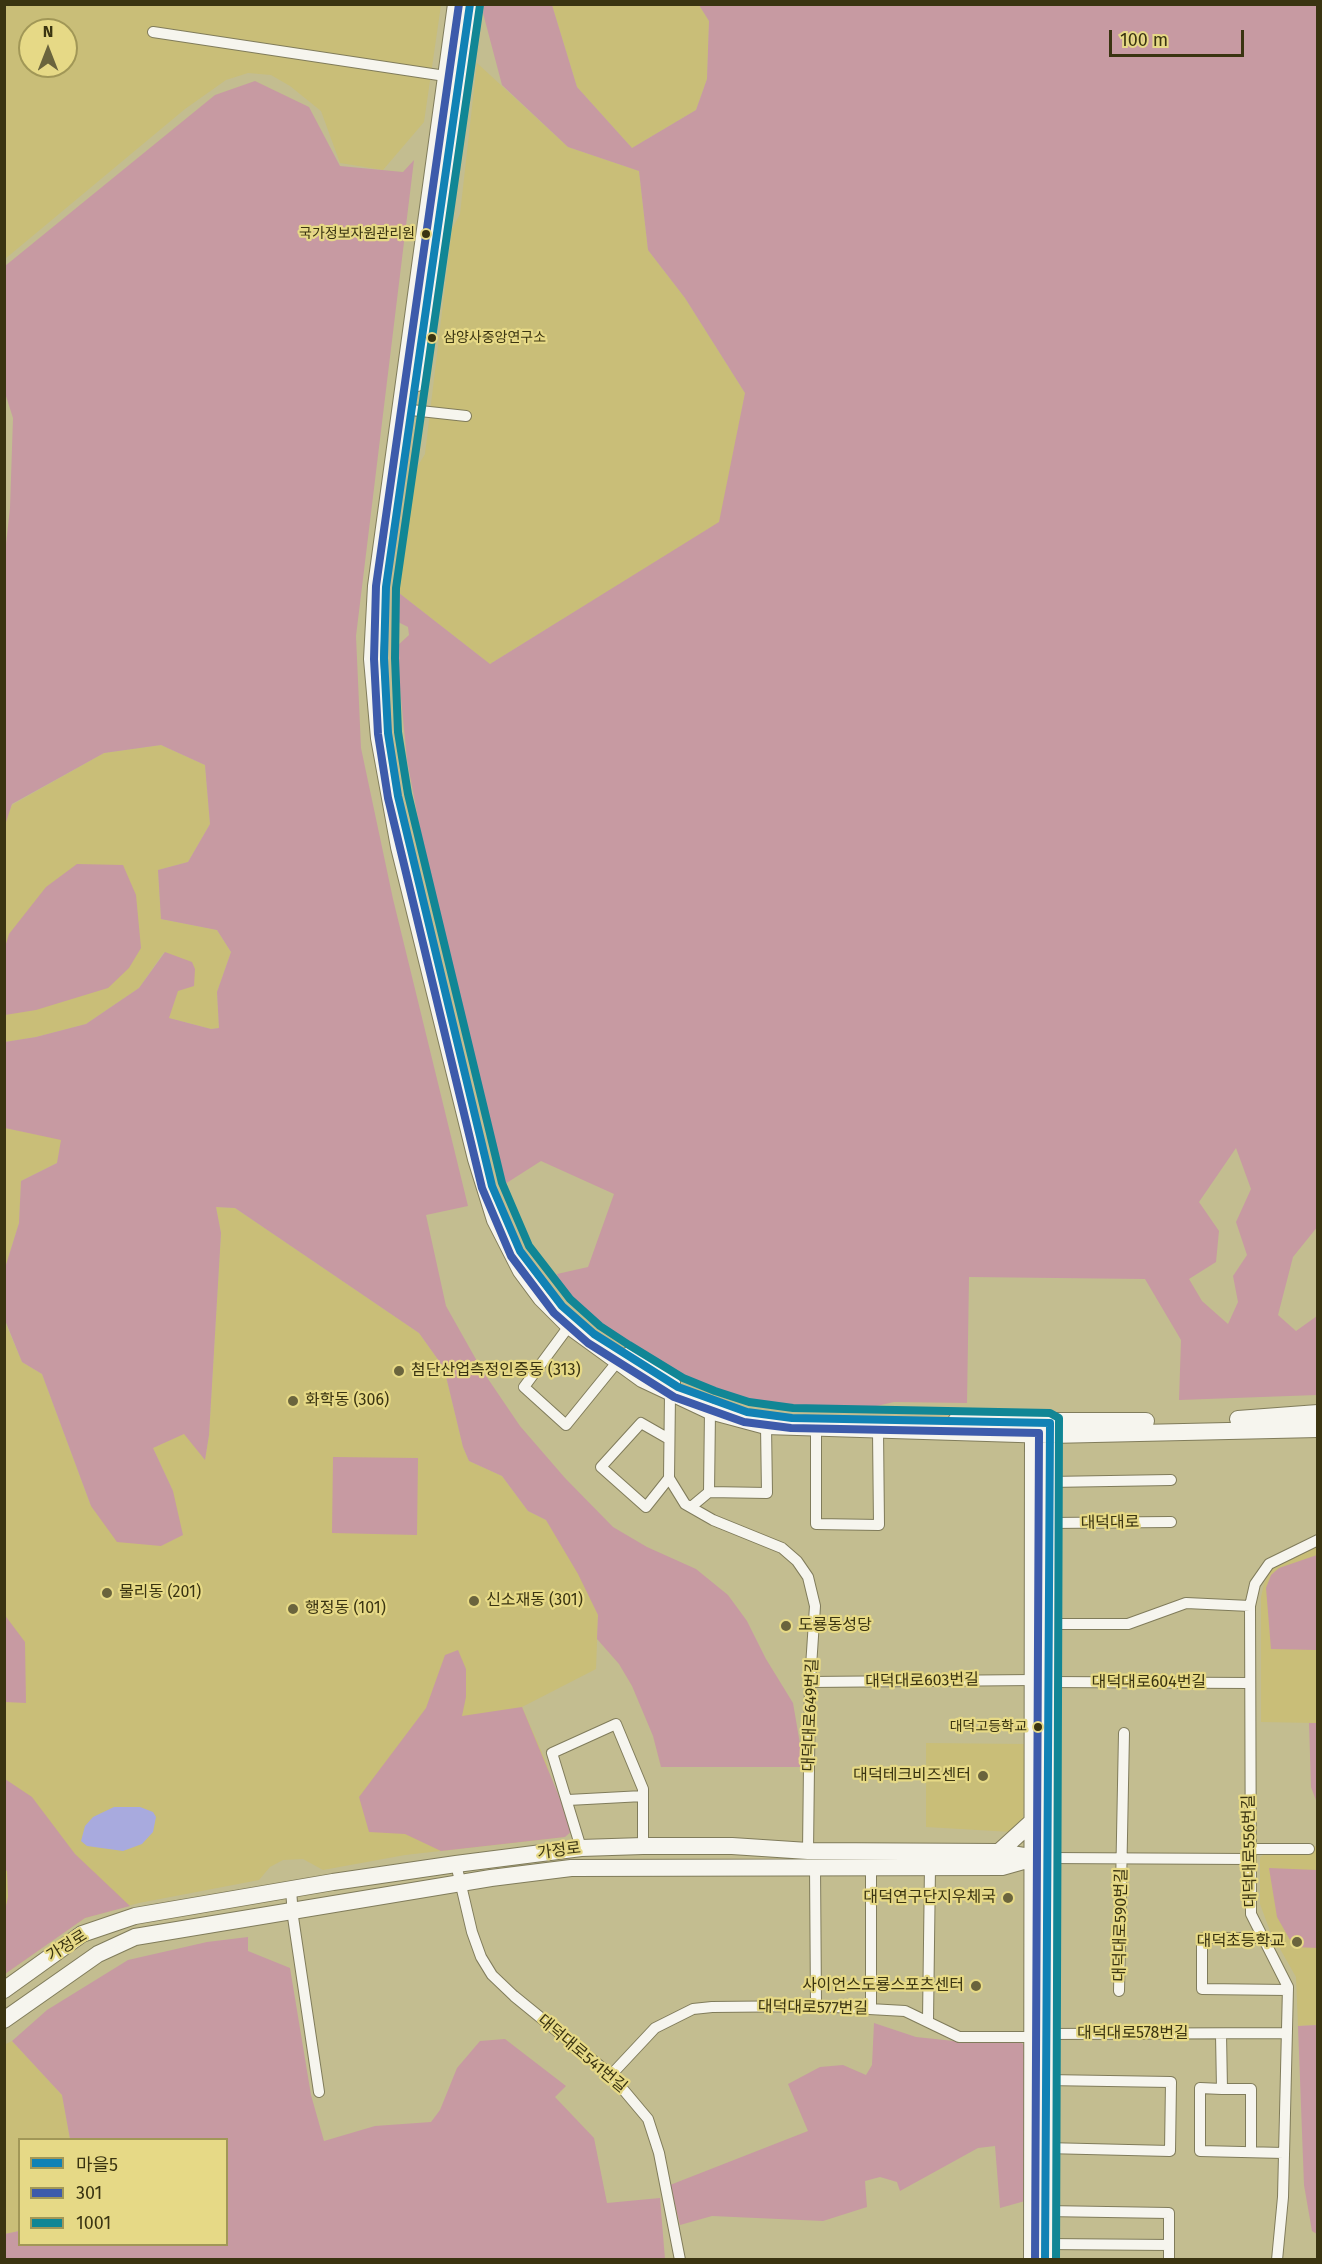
<!DOCTYPE html>
<html>
<head>
<meta charset="utf-8">
<style>
  body { margin:0 }
  #map { position:relative; width:1322px; height:2264px; overflow:hidden; background:#c3bd90; font-family:"Fira Sans","Noto Sans KR",sans-serif }
  canvas { display:block }
  .frame { position:absolute; inset:0; border:6px solid #3a3411; pointer-events:none }
  .legend { position:absolute; left:18px; top:2138px; width:210px; height:108px; box-sizing:border-box; background:#e6d986; border:2px solid #a19757; margin:0; padding:8px 10px; list-style:none; font-size:18px; color:#3a3411 }
  .legend li { display:flex; align-items:center; gap:12px; height:30px }
  .legend b { width:30px; border:2px solid #a19757 }
  .north { position:absolute; left:18px; top:18px; width:60px; height:60px; box-sizing:border-box; background:#e6d986; border:2px solid #a19757; border-radius:50%; rotate:0deg; font-size:16px; font-weight:700; line-height:24px; text-align:center; color:#3a3411 }
  .north::after { content:''; display:block; margin:auto; width:21px; height:27px; background:#6a643d; clip-path:polygon(50% 0,100% 100%,50% 72%,0 100%) }
  .scale { position:absolute; left:1109px; top:30px; width:135px; height:27px; box-sizing:border-box; border:3px solid #3a3411; border-top:0; padding-left:8px; font-size:18px; line-height:21px; white-space:nowrap; color:#3a3411; -webkit-text-stroke:4px #e6d986; paint-order:stroke }
</style>
</head>
<body>
<div id="map">
<canvas width="1322" height="2264"></canvas>
<div class="frame"></div>
<ul class="legend">
<li><b style="height:8px;background:#1182b5"></b>마을5</li>
<li><b style="height:8px;background:#3d5bab"></b>301</li>
<li><b style="height:8px;background:#118695"></b>1001</li>
</ul>
<div class="north">N</div>
<div class="scale">100 m</div>
</div>
<script>
const c = document.querySelector('canvas').getContext('2d');
c.lineJoin = 'round';
function fillPath(path, color) {
  c.fillStyle = color;
  c.fill(path, 'evenodd');
}
function poly(rows) {
  const path = new Path2D();
  for (const r of rows) {
    path.moveTo(r[0], r[1]);
    for (let i = 2; i < r.length; i += 2) path.lineTo(r[i], r[i + 1]);
  }
  return path;
}
function trace(path, color, width, dash) {
  c.strokeStyle = color;
  c.lineWidth = width;
  c.lineCap = dash ? 'butt' : 'round';
  c.setLineDash(dash || []);
  c.stroke(path);
}
function drawText(font, color, halo, rows, align = 'center') {
  c.font = font + ' "Fira Sans","Noto Sans KR",sans-serif';
  c.lineWidth = 4.5;
  c.setLineDash([]);
  c.textBaseline = 'middle';
  c.strokeStyle = halo;
  c.fillStyle = color;
  for (const [text, x, y, turn = 0] of rows) {
    c.save();
    c.translate(x, y);
    c.rotate((+turn || 0) * Math.PI / 180);
    c.textAlign = isNaN(turn) ? turn : align;
    if (halo) c.strokeText(text, 0, 0);
    c.fillText(text, 0, 0);
    c.restore();
  }
}
fillPath(poly([
  [5,5,441,5,424,122,383,170,340,163,321,111,290,86,271,75,248,73,226,80,185,109,5,259],
  [30,30,66,30,66,66,30,66],
  [552,5,699,5,709,21,707,79,696,110,632,148,577,87],
  [477,63,568,147,639,171,648,250,685,298,745,393,720,522,490,664,399,593,416,469,425,454,452,229,460,214],
  [161,745,205,765,210,824,188,862,158,870,161,919,217,930,231,952,217,992,219,1028,211,1029,169,1018,164,952,139,988,86,1024,36,1037,5,1042,4,825,12,805,104,753],
  [5,1128,62,1139,57,1163,21,1181,19,1223,5,1268],
  [216,1207,235,1208,419,1333,444,1368,463,1447,469,1461,502,1476,528,1511,546,1520,574,1561,598,1615,596,1669,522,1707,547,1764,565,1837,405,1855,323,1870,303,1859,283,1860,270,1867,259,1880,139,1903,85,1918,5,1974,4,1320,22,1362,42,1374,91,1506,173,1491,153,1448,184,1433,205,1459,209,1435,221,1233],
  [1317,1543,1317,1723,1261,1722,1261,1597,1264,1584,1270,1571,1281,1561],
  [926,1743,1026,1744,1023,1823,1012,1832,926,1827],
  [1309,1846,1317,1846,1317,2025,1298,2026,1296,1977,1270,1931,1260,1904,1260,1857,1265,1854],
  [12,2041,62,2095,70,2139,20,2140,19,2231,5,2234,4,2045]
]), '#c9be78');
fillPath(poly([
  [484,5,552,5,577,87,632,148,696,110,707,79,709,21,699,5,1317,5,1318,1226,1293,1257,1278,1315,1296,1331,1317,1316,1317,1395,1179,1400,1181,1340,1145,1279,969,1277,967,1403,894,1402,868,1408,792,1408,759,1404,691,1381,586,1314,563,1291,557,1274,588,1267,614,1194,541,1161,505,1184,420,829,407,760,396,647,409,635,408,627,396,621,399,593,490,664,719,522,745,393,685,298,648,250,639,171,568,147,502,85,483,13],
  [1236,1148,1251,1189,1236,1222,1247,1255,1233,1276,1238,1302,1228,1324,1202,1301,1189,1279,1216,1262,1219,1231,1199,1202],
  [255,81,309,107,340,166,403,172,414,160,356,636,361,748,393,899,468,1206,426,1215,446,1306,482,1370,520,1426,565,1478,613,1527,647,1547,696,1569,728,1595,747,1621,766,1659,793,1703,804,1767,661,1767,653,1736,632,1686,619,1664,597,1639,598,1615,578,1574,546,1520,528,1511,502,1476,469,1461,463,1447,444,1368,419,1333,235,1208,216,1207,221,1233,209,1435,205,1460,184,1434,153,1448,173,1491,183,1535,161,1546,117,1542,91,1506,42,1374,22,1362,5,1320,5,1268,19,1223,21,1181,57,1163,61,1140,5,1128,5,1042,36,1037,86,1024,139,988,165,952,192,962,195,969,194,986,178,991,169,1018,211,1029,219,1028,217,992,231,952,217,930,161,919,158,870,188,862,210,824,205,765,161,745,104,753,12,804,5,825,4,562,10,508,13,418,5,393,5,266,215,95],
  [77,864,123,865,136,895,141,948,129,968,108,988,36,1010,5,1015,5,947,9,934,46,887],
  [333,1457,418,1458,417,1535,332,1533],
  [1317,1555,1317,1650,1271,1649,1266,1588,1271,1575,1279,1568],
  [4,1614,25,1642,26,1703,5,1702],
  [458,1650,466,1669,466,1697,462,1716,522,1707,573,1830,565,1837,441,1851,405,1834,369,1832,359,1797,426,1708,445,1655],
  [1309,1723,1317,1723,1317,1803,1311,1787],
  [5,1779,32,1797,75,1854,130,1906,85,1918,5,1974,4,1915,8,1897,7,1871,4,1869],
  [1269,1868,1317,1870,1317,1948,1294,1947,1277,1917],
  [248,1937,248,1951,290,1968,311,2095,324,2141,375,2126,431,2122,440,2110,457,2068,480,2041,505,2039,566,2086,555,2097,594,2138,607,2203,660,2198,665,2259,5,2259,5,2234,19,2231,20,2244,226,2244,226,2140,70,2139,62,2095,12,2041,47,2010,128,1960,207,1942],
  [874,2023,916,2037,973,2043,1021,2042,1027,2049,1025,2201,1000,2208,995,2146,978,2148,900,2191,897,2182,880,2177,865,2181,867,2207,823,2221,712,2216,680,2225,670,2185,808,2131,788,2084,820,2067,843,2065,866,2075,872,2065],
  [1317,2025,1318,2025,1317,2234,1312,2231,1304,2185,1298,2026]
]), '#c79aa2');
fillPath(poly([
  [114,1807,140,1807,153,1812,156,1817,153,1832,142,1844,123,1851,87,1846,81,1841,85,1826,93,1817]
]), '#a8aade');
const minor = poly([
  [153,32,452,77],
  [402,409,466,416],
  [569,1326,524,1387,566,1425,618,1361],
  [670,1394,669,1478,685,1504,713,1520,782,1548,797,1561,808,1577,815,1606,810,1682,808,1851],
  [710,1411,709,1492,767,1493,766,1426],
  [816,1429,816,1524,879,1525,878,1431],
  [669,1439,641,1423,601,1467,646,1507,669,1478],
  [1049,1482,1171,1480],
  [691,1507,709,1492],
  [1049,1523,1171,1522],
  [1048,1624,1128,1624,1186,1603,1250,1606],
  [810,1682,1034,1680],
  [1048,1682,1249,1683],
  [568,1800,643,1796],
  [581,1848,552,1753,616,1724,643,1789,643,1846],
  [1249,1849,1309,1849],
  [1046,1858,1249,1859],
  [456,1864,472,1932,481,1957,492,1975,514,1996,611,2075,648,2119,659,2153,680,2260],
  [815,1866,816,2006],
  [871,1866,871,2009],
  [291,1889,293,1917,319,2092],
  [1262,1938,1202,1938,1202,1989,1288,1990],
  [1119,1991,1124,1733],
  [928,2020,930,1866],
  [1046,2034,1287,2033],
  [1221,2034,1222,2089,1200,2088,1200,2151,1284,2153],
  [611,2075,655,2028,693,2009,712,2007,816,2006,905,2011,959,2037,1033,2037],
  [1222,2089,1251,2089,1251,2151],
  [1045,2148,1170,2151,1171,2082,1046,2080],
  [1045,2211,1169,2213,1169,2260],
  [1045,2244,1169,2245],
  [1277,2260,1283,2197,1288,1987,1251,1914,1250,1606,1255,1584,1269,1564,1318,1540]
]);
const primary = poly([
  [456,4,376,586,372,659,379,738,399,847,476,1159,495,1220,521,1271,541,1298,569,1326,642,1379,710,1411,766,1426,1050,1435,1318,1429],
  [417,383,470,4],
  [627,1356,672,1383],
  [1238,1419,1318,1413],
  [956,1421,1146,1421],
  [999,1852,1034,1820],
  [4,1990,82,1934,135,1916,333,1882,456,1864,581,1848,643,1846,732,1846,808,1851,999,1852,1030,1857],
  [4,2020,98,1954,135,1937,491,1878,571,1868,1002,1867,1034,1858],
  [1032,2260,1033,1423],
  [1045,2260,1050,1424]
]);
trace(minor, '#807c5b', 12);
trace(primary, '#807c5b', 18);
trace(minor, '#f6f5ee', 10);
trace(primary, '#f6f5ee', 16);
trace(poly([
  [470,4,386,587,384,658,388,733,398,796,492,1186,520,1251,562,1306,594,1334,678,1387,747,1412,792,1418,1050,1423,1045,2260]
]), '#1182b5', 8);
trace(poly([
  [459,4,376,586,374,659,378,734,388,798,482,1188,511,1256,554,1313,588,1343,674,1397,744,1422,791,1428,1039,1433,1035,2260]
]), '#3d5bab', 8);
trace(poly([
  [480,5,396,588,395,658,398,732,408,794,502,1183,529,1246,570,1299,600,1326,629,1345,683,1378,715,1391,749,1402,793,1408,1050,1413,1059,1418,1056,2260]
]), '#118695', 8);
for (const [x, y, r, color] of [
  [426,234,5,"#3a3411"],
  [432,338,5,"#3a3411"],
  [399,1371,6,"#6a643d"],
  [293,1401,6,"#6a643d"],
  [107,1593,6,"#6a643d"],
  [474,1601,6,"#6a643d"],
  [293,1609,6,"#6a643d"],
  [786,1626,6,"#6a643d"],
  [1038,1727,5,"#3a3411"],
  [983,1776,6,"#6a643d"],
  [1008,1898,6,"#6a643d"],
  [1297,1942,6,"#6a643d"],
  [976,1986,6,"#6a643d"]
]) {
  const dot = new Path2D();
  dot.arc(x, y, r, 0, 2 * Math.PI);
  c.fillStyle = color;
  c.fill(dot);
  trace(dot, '#e6d986', 2);
}
drawText('14px', '#3a3411', '#e6d986', [
  ["국가정보자원관리원",415,234],
  ["삼양사중앙연구소",443,338,"left"],
  ["대덕고등학교",1027,1727]
], 'right');
drawText('16px', '#3a3411', '#e6d986', [
  ["첨단산업측정인증동 (313)",411,1371],
  ["화학동 (306)",305,1401],
  ["물리동 (201)",119,1593],
  ["신소재동 (301)",486,1601],
  ["행정동 (101)",305,1609],
  ["도룡동성당",798,1626],
  ["대덕테크비즈센터",971,1776,"right"],
  ["대덕연구단지우체국",996,1898,"right"],
  ["대덕초등학교",1285,1942,"right"],
  ["사이언스도룡스포츠센터",964,1986,"right"]
], 'left');
drawText('16px', '#3a3411', '#e6d986', [
  ["대덕대로",1110,1523,-1],
  ["대덕대로603번길",922,1681,-1],
  ["대덕대로604번길",1149,1683],
  ["대덕대로649번길",811,1715,-88],
  ["가정로",559,1851,-7],
  ["대덕대로556번길",1250,1851,-91],
  ["대덕대로590번길",1121,1925,-89],
  ["가정로",67,1946,-32],
  ["대덕대로577번길",813,2008,1],
  ["대덕대로578번길",1133,2034],
  ["대덕대로541번길",582,2054,40]
]);
</script>
</body>
</html>
